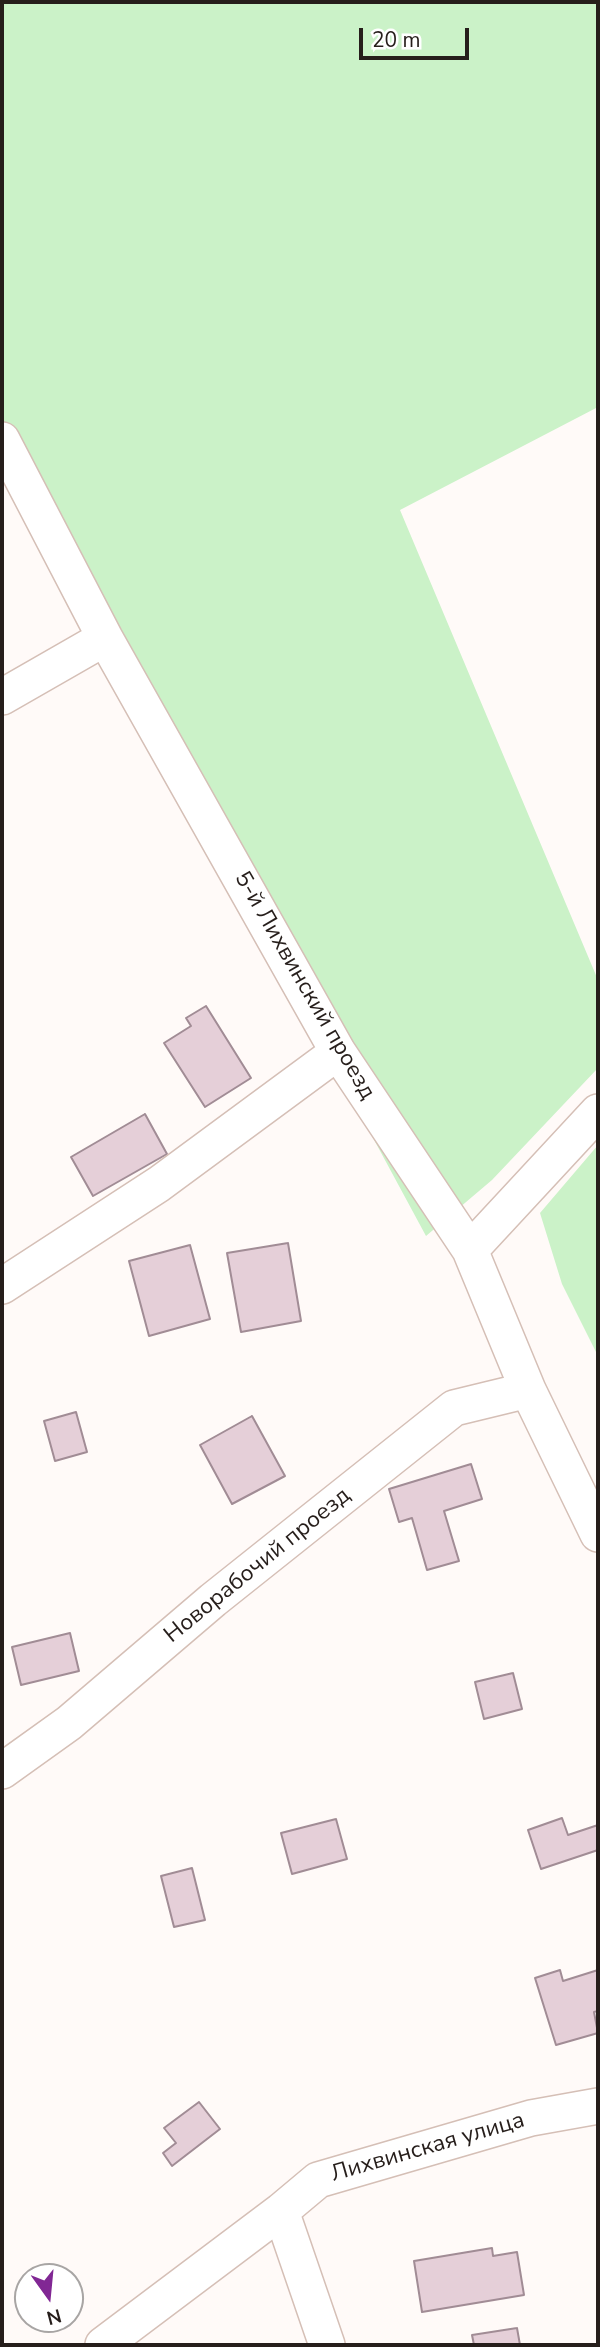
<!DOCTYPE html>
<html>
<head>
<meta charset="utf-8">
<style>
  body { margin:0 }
  #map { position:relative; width:600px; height:2347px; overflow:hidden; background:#fffaf8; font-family:"Nunito Sans",sans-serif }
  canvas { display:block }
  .frame { position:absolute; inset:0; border:4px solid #261e1b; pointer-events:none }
  .north { position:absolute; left:14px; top:2263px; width:70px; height:70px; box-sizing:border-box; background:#fff; border:2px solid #a8a5a4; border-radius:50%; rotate:165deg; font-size:19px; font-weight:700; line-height:28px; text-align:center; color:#261e1b }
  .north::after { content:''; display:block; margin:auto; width:24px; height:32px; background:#812794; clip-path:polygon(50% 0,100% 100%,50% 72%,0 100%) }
  .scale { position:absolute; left:359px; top:28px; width:110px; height:32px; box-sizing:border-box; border:4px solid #261e1b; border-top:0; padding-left:9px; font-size:21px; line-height:24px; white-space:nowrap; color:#261e1b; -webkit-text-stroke:5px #fff; paint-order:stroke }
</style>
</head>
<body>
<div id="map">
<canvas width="600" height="2347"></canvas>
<div class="frame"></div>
<div class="north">N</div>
<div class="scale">20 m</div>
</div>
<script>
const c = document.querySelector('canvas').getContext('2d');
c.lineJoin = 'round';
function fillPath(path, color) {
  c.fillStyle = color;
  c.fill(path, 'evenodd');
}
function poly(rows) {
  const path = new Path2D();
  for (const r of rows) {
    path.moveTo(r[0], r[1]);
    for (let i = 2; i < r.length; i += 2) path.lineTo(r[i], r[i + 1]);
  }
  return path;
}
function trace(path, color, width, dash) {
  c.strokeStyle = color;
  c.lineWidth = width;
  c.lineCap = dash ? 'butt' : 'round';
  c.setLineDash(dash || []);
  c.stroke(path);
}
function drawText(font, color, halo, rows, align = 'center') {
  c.font = font + ' "Nunito Sans",sans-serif';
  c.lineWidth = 7;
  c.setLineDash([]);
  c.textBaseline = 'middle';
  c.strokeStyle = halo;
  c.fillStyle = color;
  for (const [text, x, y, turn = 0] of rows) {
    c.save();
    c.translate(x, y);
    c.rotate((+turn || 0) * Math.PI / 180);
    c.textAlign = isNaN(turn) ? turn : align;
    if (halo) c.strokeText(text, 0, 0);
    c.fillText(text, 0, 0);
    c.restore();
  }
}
fillPath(poly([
  [2,2,598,2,598,407,400,510,598,980,598,1068,492,1180,426,1236,298,999,2,474],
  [598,1145,598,1356,562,1284,540,1213]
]), '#cbf2c8');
const building = poly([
  [206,1006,251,1078,205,1107,164,1043,191,1026,186,1018,206,1006],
  [145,1114,167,1154,93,1196,71,1157,145,1114],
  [288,1243,301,1321,241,1332,227,1253,288,1243],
  [190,1245,210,1319,149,1336,129,1261,190,1245],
  [76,1412,87,1452,55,1461,44,1421,76,1412],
  [252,1416,285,1476,232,1504,200,1445,252,1416],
  [471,1464,482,1499,444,1511,459,1561,427,1570,412,1518,399,1522,389,1489,471,1464],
  [70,1633,79,1671,21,1685,12,1647,70,1633],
  [513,1673,522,1709,484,1719,475,1682,513,1673],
  [562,1818,568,1835,598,1825,598,1850,541,1869,528,1830,562,1818],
  [336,1819,347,1859,292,1874,281,1833,336,1819],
  [192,1868,205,1920,174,1927,161,1876,192,1868],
  [560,1970,563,1981,598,1970,598,2011,594,2012,598,2033,556,2045,535,1978,560,1970],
  [199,2102,220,2129,172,2166,163,2153,176,2143,164,2128,199,2102],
  [492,2248,493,2256,517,2252,524,2295,422,2312,414,2261,492,2248],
  [517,2328,520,2345,474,2345,472,2335,517,2328]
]);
fillPath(building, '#e5cfd8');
trace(building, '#a18c95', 2);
const minor = poly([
  [2,440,105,638,338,1052,470,1250,528,1390,598,1534],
  [2,697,105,638],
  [470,1250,598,1112],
  [2,1286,159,1184,338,1052],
  [2,1771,69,1723,213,1600,454,1408,528,1390],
  [284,2209,281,2211,327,2345],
  [103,2345,281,2211,318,2180,531,2118,598,2106]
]);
trace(minor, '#d5bfb6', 38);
trace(minor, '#fff', 35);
drawText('23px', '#261e1b', '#fff', [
  ["5-й Лихвинский проезд",304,986,60],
  ["Новорабочий проезд",258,1566,-39],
  ["Лихвинская улица",428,2148,-16]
]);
</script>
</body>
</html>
